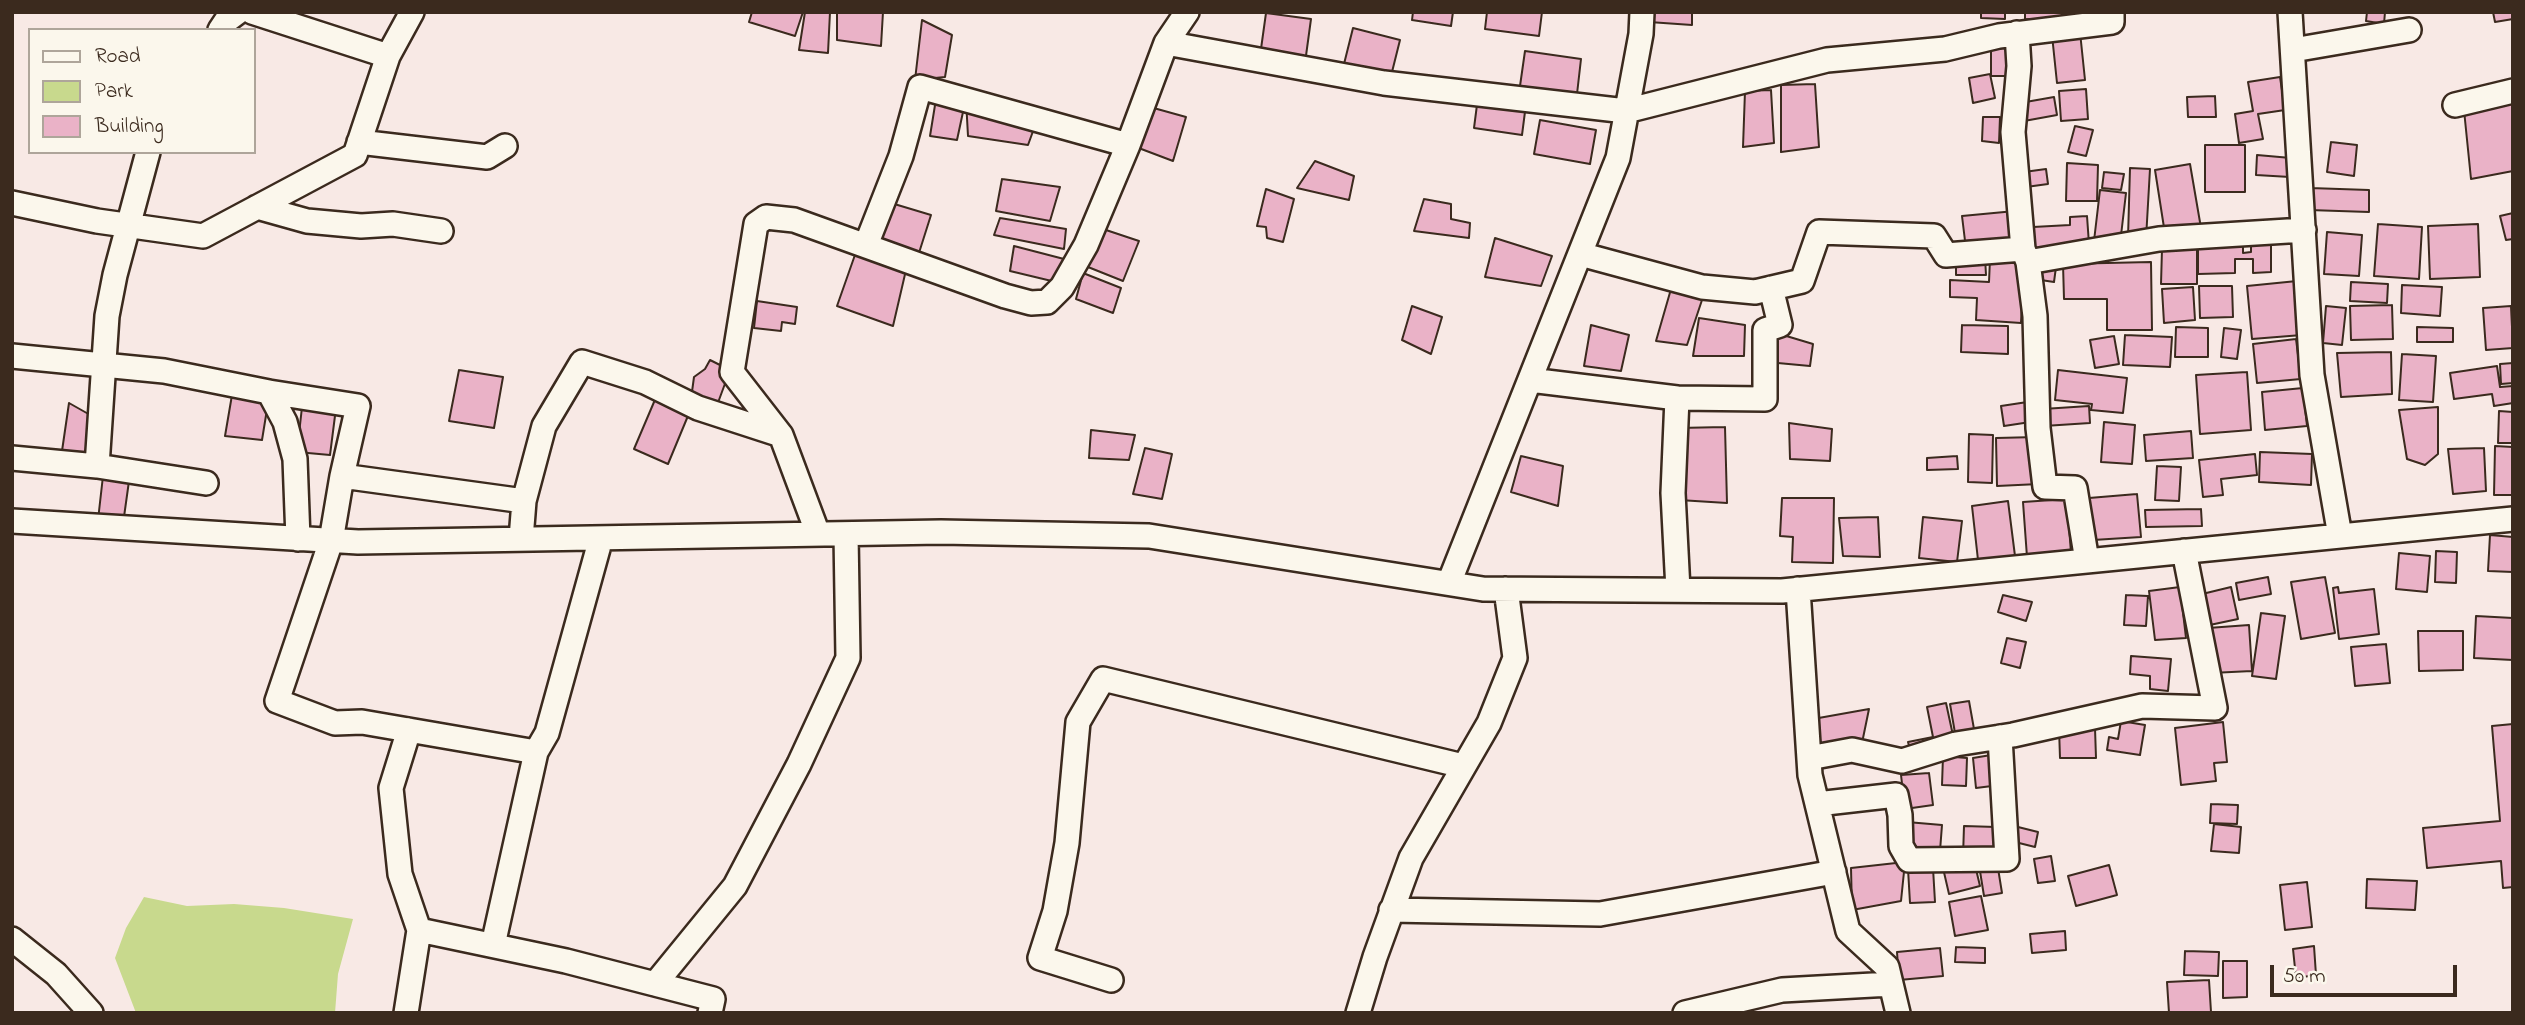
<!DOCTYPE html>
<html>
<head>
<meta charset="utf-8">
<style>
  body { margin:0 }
  #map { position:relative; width:2525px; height:1025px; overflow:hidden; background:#f8e9e5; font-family:"Indie Flower",sans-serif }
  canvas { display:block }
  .frame { position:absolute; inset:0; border:14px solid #3b2a1e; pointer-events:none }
  .legend { position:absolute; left:28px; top:28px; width:228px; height:126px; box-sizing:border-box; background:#fbf7ec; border:2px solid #aea59a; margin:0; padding:9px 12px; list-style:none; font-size:21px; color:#3b2a1e }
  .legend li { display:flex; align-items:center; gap:14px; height:35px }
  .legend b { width:35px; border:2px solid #aea59a }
  .scale { position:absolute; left:2270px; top:965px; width:187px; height:32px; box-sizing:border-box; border:4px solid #3b2a1e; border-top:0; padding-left:9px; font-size:21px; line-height:24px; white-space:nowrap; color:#3b2a1e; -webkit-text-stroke:5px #fbf7ec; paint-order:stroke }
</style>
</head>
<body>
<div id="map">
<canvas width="2525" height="1025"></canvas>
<div class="frame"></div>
<ul class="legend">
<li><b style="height:9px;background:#fbf7ec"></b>Road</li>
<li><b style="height:19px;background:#c8d98d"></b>Park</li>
<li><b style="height:19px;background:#eab2c7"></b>Building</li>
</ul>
<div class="scale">50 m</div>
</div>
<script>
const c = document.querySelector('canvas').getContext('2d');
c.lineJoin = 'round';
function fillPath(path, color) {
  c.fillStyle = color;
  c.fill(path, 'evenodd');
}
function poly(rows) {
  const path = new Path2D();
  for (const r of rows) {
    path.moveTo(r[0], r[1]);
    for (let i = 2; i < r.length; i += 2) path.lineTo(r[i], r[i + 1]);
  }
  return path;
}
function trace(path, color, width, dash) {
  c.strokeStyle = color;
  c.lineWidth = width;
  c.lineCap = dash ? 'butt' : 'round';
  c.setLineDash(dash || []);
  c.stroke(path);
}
fillPath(poly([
  [144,897,187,906,234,904,284,908,353,919,338,974,335,1013,136,1013,115,958,126,928]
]), '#c8d98d');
const building = poly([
  [752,12,803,12,795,36,749,22,752,12],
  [805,12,830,12,828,53,799,50,805,12],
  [837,12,883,12,881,46,837,40,837,12],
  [1413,12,1453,12,1451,26,1412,20,1413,12],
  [1487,12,1542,12,1539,36,1485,29,1487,12],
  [1650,12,1692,12,1692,25,1649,22,1650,12],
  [1981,12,2005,12,2005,19,1981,18,1981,12],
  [2025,12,2062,12,2061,21,2025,19,2025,12],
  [2367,12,2385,12,2384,24,2366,21,2367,12],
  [2493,12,2513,12,2513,19,2495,22,2493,12],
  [1266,13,1311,19,1305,63,1260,56,1266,13],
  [922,20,952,35,945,77,915,80,922,20],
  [1353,28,1400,40,1391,76,1344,64,1353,28],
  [2080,32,2085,80,2057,83,2052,35,2080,32],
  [1991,43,2013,43,2013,76,1991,76,1991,43],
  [1525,51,1581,59,1577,94,1520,86,1525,51],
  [1990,74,1995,98,1973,103,1969,78,1990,74],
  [2280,77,2285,110,2258,114,2263,139,2239,143,2235,114,2253,111,2248,82,2280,77],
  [1815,84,1819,147,1781,152,1781,85,1815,84],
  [2086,89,2088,119,2061,121,2059,91,2086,89],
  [1771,90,1774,143,1743,147,1745,91,1771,90],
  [2215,96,2216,117,2188,117,2187,97,2215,96],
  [1478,97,1526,104,1522,135,1474,128,1478,97],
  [2054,97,2057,115,2024,121,2020,103,2054,97],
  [2513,98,2513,171,2471,179,2464,110,2513,98],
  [936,99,963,112,957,140,930,136,936,99],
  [966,100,1036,123,1028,145,968,136,966,100],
  [1150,107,1186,117,1173,161,1136,147,1150,107],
  [1983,117,2000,117,1999,143,1982,141,1983,117],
  [1540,120,1596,130,1590,164,1534,154,1540,120],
  [2075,126,2093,130,2086,156,2068,152,2075,126],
  [2331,142,2357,145,2354,176,2327,172,2331,142],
  [2205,145,2245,145,2245,192,2205,192,2205,145],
  [2257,155,2291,158,2290,177,2256,175,2257,155],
  [1315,161,1354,176,1349,200,1297,188,1315,161],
  [2067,163,2098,165,2097,201,2066,201,2067,163],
  [2190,164,2201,228,2165,234,2155,170,2190,164],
  [2130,168,2150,169,2146,239,2128,238,2130,168],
  [2046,169,2048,184,2026,187,2024,172,2046,169],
  [2104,172,2124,174,2121,190,2102,188,2104,172],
  [1002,179,1060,187,1050,221,996,211,1002,179],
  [2310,188,2369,190,2369,212,2309,210,2310,188],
  [1266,189,1294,199,1283,242,1267,238,1266,227,1257,226,1266,189],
  [2100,190,2126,193,2120,244,2094,241,2100,190],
  [1424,199,1451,204,1451,219,1470,223,1469,238,1414,231,1424,199],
  [891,203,931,215,918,256,880,243,891,203],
  [2015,211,2020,242,1966,249,1962,216,2015,211],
  [2513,213,2513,239,2506,240,2500,216,2513,213],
  [2087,216,2089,244,2034,248,2033,227,2070,225,2070,217,2087,216],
  [1000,218,1066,229,1064,249,994,235,1000,218],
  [2378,224,2422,227,2419,279,2374,276,2378,224],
  [2478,224,2480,277,2430,279,2428,226,2478,224],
  [1103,229,1139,241,1123,281,1088,267,1103,229],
  [2327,232,2362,235,2359,276,2324,274,2327,232],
  [2243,236,2243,253,2251,252,2251,239,2271,239,2271,272,2253,273,2253,259,2235,259,2235,273,2198,274,2198,244,2243,236],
  [1495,238,1552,256,1541,286,1485,277,1495,238],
  [1014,246,1064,259,1060,283,1010,271,1014,246],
  [2162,249,2197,249,2197,284,2161,284,2162,249],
  [856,252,906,270,893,326,837,306,856,252],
  [1956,257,1985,257,1986,275,1956,275,1956,257],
  [1990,259,2024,261,2021,323,1976,320,1977,298,1950,297,1950,280,1989,282,1990,259],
  [2151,262,2152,330,2107,330,2107,299,2064,299,2063,264,2151,262],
  [2036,265,2056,267,2054,282,2034,279,2036,265],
  [1083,273,1121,288,1113,313,1076,299,1083,273],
  [2297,281,2302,335,2252,339,2247,286,2297,281],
  [2351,282,2388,284,2387,303,2350,301,2351,282],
  [2402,285,2442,287,2440,316,2401,313,2402,285],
  [2199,286,2232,286,2233,317,2200,318,2199,286],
  [2193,287,2195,320,2164,323,2162,289,2193,287],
  [1671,289,1703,297,1687,345,1656,341,1671,289],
  [757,301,797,307,795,324,782,322,781,331,754,328,757,301],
  [2392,305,2393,339,2351,340,2350,306,2392,305],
  [1412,306,1442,317,1431,354,1402,340,1412,306],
  [2326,306,2346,308,2342,345,2323,343,2326,306],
  [2511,306,2513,348,2486,350,2483,308,2511,306],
  [1699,318,1745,325,1744,356,1693,356,1699,318],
  [1591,325,1629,335,1621,371,1584,366,1591,325],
  [1962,325,2008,326,2008,354,1961,352,1962,325],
  [2176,327,2208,328,2208,357,2175,357,2176,327],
  [2417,327,2453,328,2453,342,2417,342,2417,327],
  [2224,328,2241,330,2237,359,2221,357,2224,328],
  [1773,332,1813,344,1810,366,1767,362,1773,332],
  [2125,335,2172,337,2170,367,2123,365,2125,335],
  [2114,336,2119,364,2095,368,2090,340,2114,336],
  [2296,339,2301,379,2257,383,2253,344,2296,339],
  [2391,352,2392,394,2341,397,2337,353,2391,352],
  [2402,354,2436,356,2433,402,2399,400,2402,354],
  [710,360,722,366,726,381,716,408,691,399,694,377,705,369,710,360],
  [2513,363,2513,383,2501,384,2500,364,2513,363],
  [2497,366,2500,387,2513,386,2513,403,2494,406,2492,394,2454,399,2450,373,2497,366],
  [459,370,503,377,494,428,449,421,459,370],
  [2058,370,2127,378,2123,413,2091,410,2092,404,2055,400,2058,370],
  [2247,372,2251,430,2200,434,2196,375,2247,372],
  [2303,388,2307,426,2265,430,2262,392,2303,388],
  [232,395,269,397,262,440,225,436,232,395],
  [657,395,690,411,668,464,634,449,657,395],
  [2034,401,2037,421,2004,426,2001,406,2034,401],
  [69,403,92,416,88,453,62,451,69,403],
  [2089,406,2090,423,2044,426,2043,409,2089,406],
  [302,407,336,408,330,455,297,452,302,407],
  [2438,407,2438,454,2425,465,2407,459,2399,410,2438,407],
  [2499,411,2513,412,2513,443,2498,443,2499,411],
  [2104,422,2135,425,2132,464,2101,462,2104,422],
  [1789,423,1832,429,1830,461,1790,459,1789,423],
  [1725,427,1727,503,1679,500,1678,428,1725,427],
  [1091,430,1135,435,1129,460,1089,458,1091,430],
  [2191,431,2193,458,2146,461,2144,435,2191,431],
  [1969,434,1993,435,1992,483,1968,482,1969,434],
  [2037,437,2039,484,1997,486,1996,438,2037,437],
  [2495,446,2513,447,2513,495,2494,495,2495,446],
  [1145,448,1172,454,1162,499,1133,494,1145,448],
  [2484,448,2486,491,2453,494,2448,449,2484,448],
  [2260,452,2312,454,2311,485,2259,482,2260,452],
  [2255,454,2257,475,2221,479,2223,495,2203,497,2199,460,2255,454],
  [1521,456,1563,466,1558,506,1511,492,1521,456],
  [1957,456,1958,469,1927,470,1927,458,1957,456],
  [2157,466,2181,467,2179,501,2155,500,2157,466],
  [103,476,129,481,123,524,98,520,103,476],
  [2137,494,2141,537,2093,540,2089,498,2137,494],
  [1782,498,1834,498,1833,563,1792,562,1793,537,1780,536,1782,498],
  [2067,499,2071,553,2027,557,2023,502,2067,499],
  [2008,501,2015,556,1978,560,1972,506,2008,501],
  [2201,509,2202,526,2146,527,2145,510,2201,509],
  [1878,517,1880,557,1843,556,1839,518,1878,517],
  [1923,517,1962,521,1957,562,1919,558,1923,517],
  [2490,535,2513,537,2513,572,2488,571,2490,535],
  [2436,551,2457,552,2456,583,2435,582,2436,551],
  [2399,553,2430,556,2427,592,2396,589,2399,553],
  [2268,577,2271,594,2239,600,2236,583,2268,577],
  [2325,577,2335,633,2301,639,2291,582,2325,577],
  [2180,587,2186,638,2155,640,2149,591,2180,587],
  [2231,587,2238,619,2205,626,2198,595,2231,587],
  [2338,587,2339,593,2374,589,2379,634,2339,639,2333,588,2338,587],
  [2003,595,2032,602,2026,621,1998,612,2003,595],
  [2126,595,2148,596,2146,626,2124,625,2126,595],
  [2261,613,2285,616,2276,679,2252,676,2261,613],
  [2476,616,2513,618,2513,660,2474,658,2476,616],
  [2249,625,2252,671,2211,673,2208,628,2249,625],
  [2418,631,2463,631,2463,670,2419,671,2418,631],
  [2007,638,2026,642,2020,668,2001,663,2007,638],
  [2386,644,2390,683,2355,686,2351,647,2386,644],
  [2131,656,2171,659,2168,691,2150,689,2150,676,2130,674,2131,656],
  [1969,701,1974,729,1955,733,1950,704,1969,701],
  [1946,703,1954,740,1910,749,1908,742,1933,737,1927,707,1946,703],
  [1869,709,1862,743,1821,751,1813,719,1869,709],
  [2121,721,2145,725,2140,755,2107,750,2109,737,2118,739,2121,721],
  [2223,722,2227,762,2214,763,2216,781,2181,785,2175,728,2223,722],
  [2513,724,2513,887,2503,888,2501,861,2427,868,2423,828,2500,821,2492,726,2513,724],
  [2059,728,2095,728,2096,758,2060,758,2059,728],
  [1997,754,2000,785,1976,788,1973,758,1997,754],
  [1943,756,1967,758,1966,786,1942,785,1943,756],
  [1929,773,1933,805,1905,809,1901,775,1929,773],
  [2211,804,2238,805,2237,824,2210,823,2211,804],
  [1907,822,1942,825,1940,851,1905,849,1907,822],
  [2214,824,2241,827,2239,853,2211,851,2214,824],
  [1964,826,1996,827,1995,858,1963,857,1964,826],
  [2014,826,2038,832,2035,847,2011,841,2014,826],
  [2051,856,2055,881,2038,883,2034,859,2051,856],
  [1974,861,1980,886,1949,894,1943,868,1974,861],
  [1905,862,1901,901,1852,910,1851,868,1905,862],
  [1997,862,2002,893,1984,896,1979,865,1997,862],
  [2109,865,2117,895,2076,906,2068,876,2109,865],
  [1933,868,1935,902,1910,903,1908,869,1933,868],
  [2367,879,2417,881,2415,910,2366,908,2367,879],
  [2307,882,2312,927,2285,930,2280,885,2307,882],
  [1981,896,1988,930,1955,936,1949,902,1981,896],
  [2065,931,2066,950,2032,953,2030,934,2065,931],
  [2314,946,2316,975,2296,978,2293,949,2314,946],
  [1956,947,1985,948,1985,963,1955,962,1956,947],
  [1940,948,1943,976,1899,980,1897,952,1940,948],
  [2185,951,2219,952,2218,976,2184,975,2185,951],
  [2223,961,2247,961,2247,997,2223,998,2223,961],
  [2209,980,2211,1012,2169,1013,2167,982,2209,980]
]);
fillPath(building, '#eab2c7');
trace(building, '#3b2a1e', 2);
const street = poly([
  [252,12,388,56],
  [2290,12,2312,375,2340,536],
  [220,30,226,21,238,12],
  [2017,33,2019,66,2013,132,2023,249],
  [1166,43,1384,83,1626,111,1827,60,1945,49,1999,36,2112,22,2112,12],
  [2293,50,2409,30],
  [2455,105,2513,91],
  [359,142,487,157,505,146],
  [12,203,97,221,203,236,355,155,388,56,412,12],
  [257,207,307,221,361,226,393,224,441,231],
  [866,245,901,156,920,87,1128,145],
  [1580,254,1702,287,1755,292,1802,281,1819,232,1934,236,1946,255,2023,249,2028,262,2159,239,2304,230],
  [2028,262,2035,316,2038,428,2045,487,2075,488,2087,561],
  [12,356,164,371,269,392,285,422,295,459,298,539],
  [1530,380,1677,398,1673,493,1678,590],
  [269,392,358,406,342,476,524,501],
  [1677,398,1765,399,1765,330,1780,325,1771,288],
  [12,458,97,466,206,483],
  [97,466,107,316,115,275,148,152],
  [342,476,331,541,277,701,335,723,362,722,536,752],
  [12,521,358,542,941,532,1149,536,1483,589,1782,591,2513,519],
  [818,534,781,435,732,372,756,224,766,217,794,220,1005,296,1031,303,1047,302,1062,287,1086,245,1128,145,1166,43,1187,12],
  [521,539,524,501,544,426,582,362,645,382,698,408,781,435],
  [1449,583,1618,158,1641,34,1642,12],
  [1798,589,1810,775,1848,931,1887,967,1898,1013],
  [409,730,391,788,400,874,419,930],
  [1809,758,1852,750,1902,761,1956,744,2013,735,2142,706,2215,708,2184,551],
  [1817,804,1896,795,1900,815,1901,846,1909,860,2007,859,2000,737],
  [1391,910,1600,914,1834,872],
  [12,939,56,974,91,1013],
  [493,945,536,752,547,733,601,538],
  [1111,980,1040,958,1055,911,1067,843,1078,722,1103,679,1463,766],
  [655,984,735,886,799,764,848,658,846,534],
  [406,1013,419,930,566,961,713,999,710,1013],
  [1358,1013,1375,957,1411,858,1489,723,1515,658,1506,589],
  [1685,1013,1782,990,1891,984]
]);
trace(street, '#3b2a1e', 28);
trace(street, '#fbf7ec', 23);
</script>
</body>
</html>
